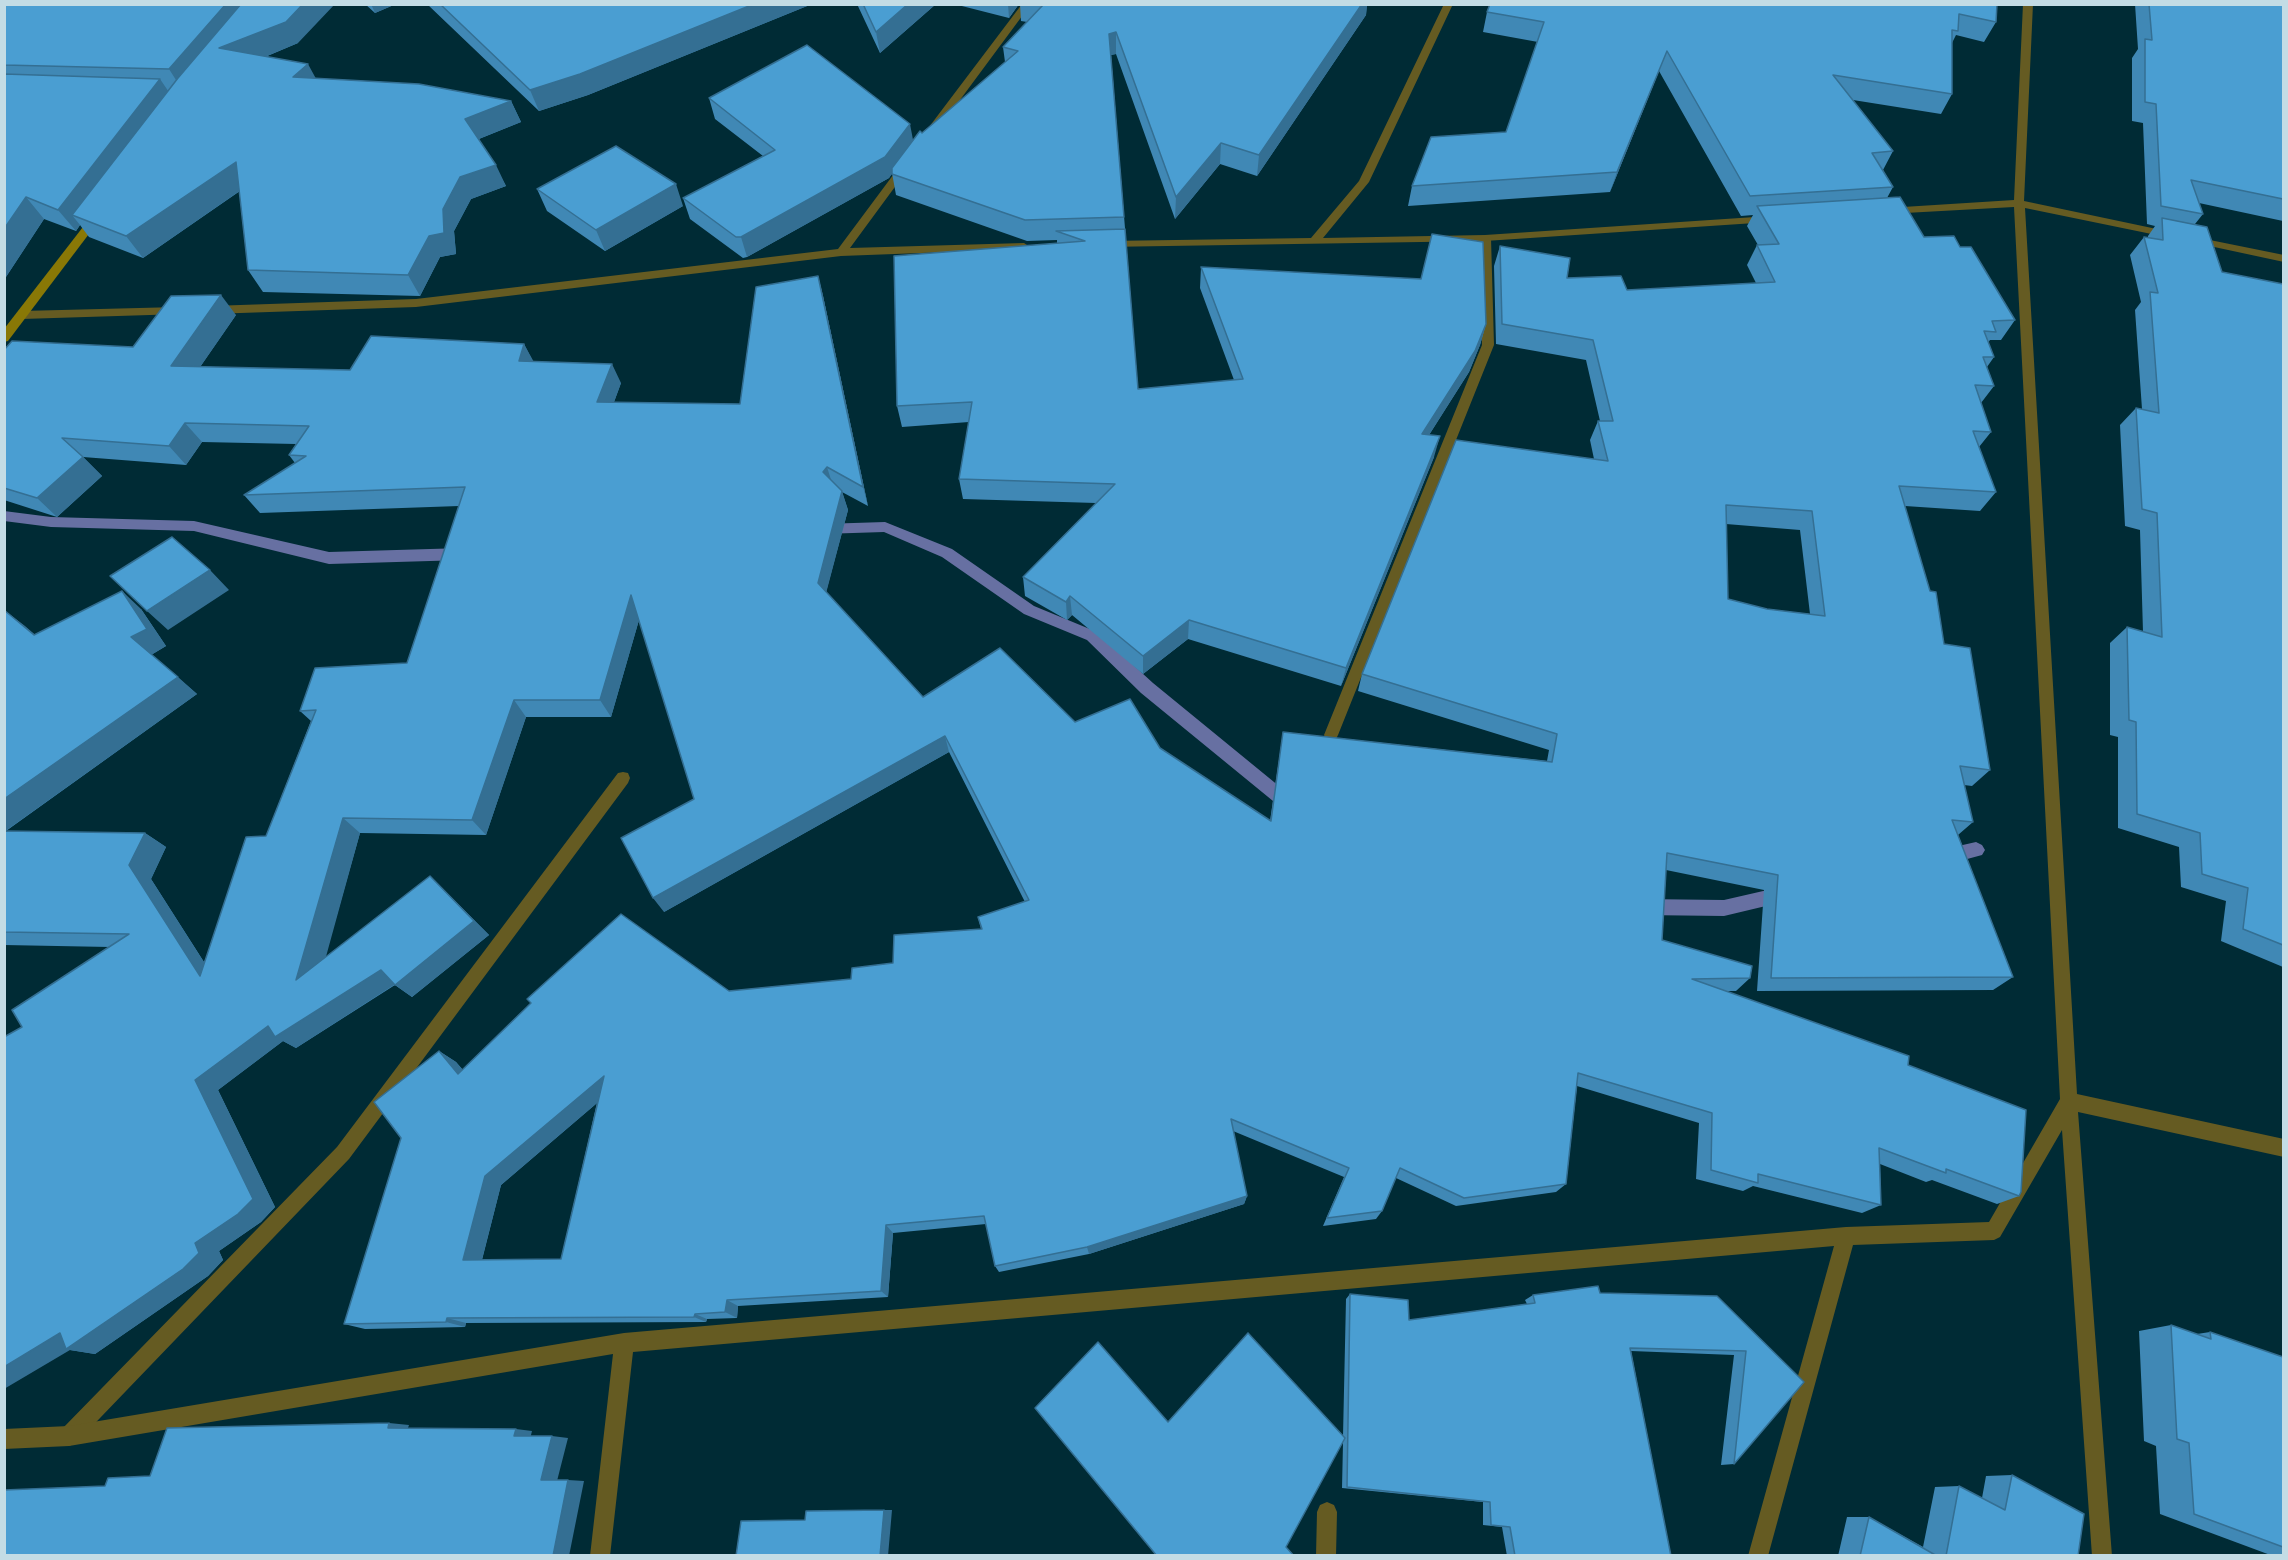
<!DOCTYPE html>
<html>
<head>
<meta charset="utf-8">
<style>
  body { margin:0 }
  #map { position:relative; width:2288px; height:1560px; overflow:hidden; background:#002b35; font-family:Jost,sans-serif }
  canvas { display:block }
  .frame { position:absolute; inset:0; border:6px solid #c3dce5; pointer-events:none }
</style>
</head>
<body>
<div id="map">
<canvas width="2288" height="1560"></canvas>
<div class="frame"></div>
</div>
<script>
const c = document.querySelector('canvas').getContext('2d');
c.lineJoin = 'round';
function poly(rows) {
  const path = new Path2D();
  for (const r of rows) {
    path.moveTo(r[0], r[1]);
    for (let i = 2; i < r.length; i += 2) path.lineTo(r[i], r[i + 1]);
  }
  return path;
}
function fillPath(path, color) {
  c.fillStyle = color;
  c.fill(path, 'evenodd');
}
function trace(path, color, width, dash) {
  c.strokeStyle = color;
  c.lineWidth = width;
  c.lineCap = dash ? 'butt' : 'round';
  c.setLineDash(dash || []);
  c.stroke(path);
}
fillPath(poly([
  [4,511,51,517,194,521,329,552,464,548,469,550,471,554,469,558,464,560,329,564,194,531,51,527,4,521,4,511],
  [885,522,952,549,1034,606,1097,632,1153,683,1296,800,1298,805,1296,810,1290,812,1284,810,1141,693,1087,640,1024,614,942,557,884,532,822,534,817,533,815,529,817,525,822,524,885,522],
  [1976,842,1982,845,1985,850,1982,855,1945,865,1939,862,1936,857,1939,852,1945,849,1976,842],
  [1785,886,1791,888,1794,894,1791,900,1724,916,1642,915,1636,913,1633,907,1636,901,1642,899,1724,900,1785,886]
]), '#6770a2');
fillPath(poly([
  [1485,235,1491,238,1494,345,1338,735,1336,739,1331,741,1326,739,1324,735,1482,345,1479,238,1485,235],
  [623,772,628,773,630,778,628,783,349,1159,76,1443,69,1446,62,1443,59,1436,62,1429,337,1147,618,773,623,772],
  [1327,1502,1334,1505,1337,1512,1336,1556,1316,1556,1317,1512,1320,1505,1327,1502]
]), '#655b22');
fillPath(poly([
  [1022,4,1031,4,937,131,929,131,929,127,1022,4],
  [1444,4,1453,4,1369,182,1323,238,1485,235,1770,216,1775,219,1770,222,1485,241,1104,247,1102,245,1108,241,1311,238,1359,181,1444,4],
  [2023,4,2033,4,2024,201,2171,232,2177,235,2171,238,2025,208,2077,1094,2284,1139,2284,1157,2078,1112,2112,1556,2092,1556,2062,1130,2000,1237,1994,1240,1853,1245,1768,1556,1748,1556,1834,1246,633,1352,610,1556,590,1556,613,1354,69,1446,4,1449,4,1429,69,1426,624,1333,1846,1227,1989,1222,2060,1099,2014,207,1887,214,1882,211,1887,208,2014,200,2023,4],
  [906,162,911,165,850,248,1024,243,1030,247,1028,249,841,256,416,307,211,314,205,310,211,306,416,299,838,249,902,163,906,162],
  [2195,237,2284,255,2284,262,2191,242,2191,238,2195,237],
  [178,307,182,308,182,314,22,319,16,315,22,311,178,307]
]), '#655b22');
fillPath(poly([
  [97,213,101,214,101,218,8,341,4,342,4,329,93,214,97,213]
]), '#897806');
fillPath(poly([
  [4,4,298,43,265,57,316,79,511,101,521,122,479,139,506,186,471,199,454,231,456,254,440,257,420,296,263,292,248,270,240,191,143,258,89,237,80,225,76,231,44,219,4,280],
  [365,4,396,4,375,13],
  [427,4,812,4,588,95,539,111],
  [857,4,936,4,880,53],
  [954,4,1019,4,1009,18],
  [1020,4,1367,4,1366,15,1257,176,1220,164,1175,219,1116,54,1111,55,1138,389,1234,380,1200,288,1201,267,1486,324,1480,345,1469,372,1429,435,1434,457,1341,686,1188,639,1143,674,1072,615,1067,620,1025,596,1023,577,1096,503,963,499,959,479,969,422,902,427,897,406,1057,243,1057,240,1027,241,896,195,892,173,889,178,747,257,743,258,690,219,683,198,763,156,715,119,709,98,913,141,1005,62,1003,47,1027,22,1021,21],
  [1997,4,1996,22,1984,42,1956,35,1952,43,1952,94,1941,114,1853,100,1893,151,1883,170,1893,187,1887,198,1924,237,1960,247,2015,320,2001,340,1990,340,1988,343,1994,357,1987,367,1994,386,1981,403,1991,432,1979,447,1996,492,1980,511,1905,506,1944,644,1990,770,1972,786,1964,785,1973,822,1958,835,2013,977,1993,990,1757,991,1764,890,1666,870,1662,940,1750,978,1736,991,1726,991,1908,1065,2019,1196,1997,1204,1932,1180,1926,1182,1880,1164,1881,1205,1862,1213,1753,1186,1743,1191,1696,1179,1699,1123,1577,1086,1566,1184,1556,1192,1456,1206,1396,1178,1382,1211,1376,1219,1323,1226,1344,1177,1233,1131,1247,1196,1244,1204,1089,1254,999,1272,995,1266,986,1224,893,1233,888,1297,738,1306,737,1318,707,1319,706,1322,466,1323,465,1327,365,1329,344,1324,439,1051,456,1062,463,1070,729,991,851,979,981,929,978,917,1025,902,949,752,664,912,694,799,639,620,611,717,526,717,486,835,360,833,325,957,445,891,489,935,412,997,395,985,296,1048,283,1041,218,1090,275,1207,261,1222,219,1251,223,1260,208,1276,95,1354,70,1350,22,1027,110,947,4,945,4,610,35,635,141,609,166,646,151,655,197,694,6,831,145,833,166,847,151,879,204,962,266,836,311,721,300,711,407,663,459,506,260,513,244,495,295,463,289,455,296,444,202,442,186,465,83,457,102,476,57,517,4,500,4,350,133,347,236,315,200,367,350,370,524,344,533,362,621,383,614,402,740,404,818,276,823,296,868,506,842,492,848,510,826,592,923,697,1075,722,1160,748,1270,821,1283,732,1547,761,1549,750,1358,691,1362,674,1594,459,1590,440,1598,421,1600,421,1586,360,1496,344,1494,266,1500,246,1567,278,1627,290,1756,283,1747,265,1757,245,1758,245,1747,226,1753,215,1741,216,1659,71,1610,192,1408,206,1412,186,1506,132,1538,42,1483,32,1487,12],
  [1726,524,1800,530,1810,614,1767,609,1728,599],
  [597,1103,561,1259,482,1260,501,1185],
  [2135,4,2283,4,2283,221,2199,203,2203,214,2195,224,2222,272,2283,284,2283,967,2221,941,2226,901,2181,887,2179,847,2118,828,2118,737,2110,735,2110,643,2127,627,2143,632,2140,530,2125,526,2120,425,2136,408,2142,409,2135,310,2141,302,2130,255,2144,237,2148,238,2148,236,2155,226,2147,224,2143,123,2132,121,2132,58,2138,49],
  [537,189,683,206,605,251,547,211],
  [1600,1293,1717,1296,1804,1382,1734,1464,1721,1465,1734,1355,1631,1351,1671,1556,1507,1556,1502,1527,1483,1525,1483,1502,1342,1488,1343,1443,1168,1422,1343,1436,1346,1299,1350,1294,1409,1320,1527,1304,1525,1300,1533,1295],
  [2171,1325,2197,1334,2210,1332,2283,1357,2283,1556,2273,1556,2160,1514,2156,1446,2144,1441,2139,1331],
  [2012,1475,2078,1556,1838,1556,1847,1517,1869,1517,1923,1547,1935,1487,1959,1486,1982,1498,1986,1476]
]), '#4088b5');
fillPath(poly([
  [226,4,335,4,298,43,183,91,169,69],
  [371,4,396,4,375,13],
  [754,4,812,4,588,95,539,111,530,90],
  [908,4,936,4,880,53,876,32],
  [1008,4,1019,4,1009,18],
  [1362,4,1367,4,1366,15,1257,176,1259,155],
  [1116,32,1116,54,1110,55,1109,34],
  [1667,51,1659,71,1610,192,1617,172],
  [308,64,320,86,293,77],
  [160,79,175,101,72,215,80,225,76,231,58,210],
  [511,101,521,122,476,140,465,119],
  [910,124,914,145,889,178,747,257,741,237],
  [1221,143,1220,164,1175,219,1176,197],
  [236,162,251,183,143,258,126,236],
  [496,165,506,186,471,199,454,231,456,254,440,257,420,296,408,275,460,177],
  [676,184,683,206,605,251,596,230],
  [26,197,44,219,4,280,4,229],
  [818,276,823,296,868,506,863,487],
  [221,295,236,315,187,386,171,366],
  [1486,324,1480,345,1469,372,1417,454,1422,434],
  [524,344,535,364,519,361],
  [612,364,621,383,607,421,597,402],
  [185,423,202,442,186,465,169,446],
  [1440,436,1434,457,1341,686,1346,668],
  [83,457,102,476,57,517,37,498],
  [827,467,833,486,823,472],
  [842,491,848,510,824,601,818,583],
  [210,570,229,590,168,630,147,611],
  [122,591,141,609,166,646,151,655,131,637],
  [631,595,641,613,611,717,600,700],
  [1070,596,1072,615,1067,620,1066,602],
  [4,610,25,626,56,653,34,635],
  [1189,620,1188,639,1143,674,1143,656],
  [178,677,197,694,4,832,4,799],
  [514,700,526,717,486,835,472,820],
  [945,736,949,752,664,912,653,898],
  [343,818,360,833,316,993,296,980],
  [145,833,166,847,151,879,221,989,200,976,129,865],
  [430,876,489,935,412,997,395,985,397,983,296,1048,283,1041,218,1090,275,1207,261,1222,219,1251,223,1260,208,1276,95,1354,70,1350,4,1389,4,1367,195,1243,195,1080],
  [439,1051,456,1062,475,1085,458,1074],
  [604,1076,617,1086,501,1185,480,1267,463,1260,485,1176],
  [1247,1196,1244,1204,1089,1254,1087,1247],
  [886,1225,893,1233,888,1297,881,1291],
  [727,1300,738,1306,737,1318,725,1312],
  [695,1314,707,1319,706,1322,694,1317],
  [447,1318,466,1323,465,1327,446,1322],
  [389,1423,409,1425,407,1431,388,1428],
  [516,1429,532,1431,530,1439,514,1436],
  [552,1436,568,1438,557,1481,541,1480],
  [568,1480,584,1481,569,1556,553,1556],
  [884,1510,892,1510,888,1556,880,1556]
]), '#346f93');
const building = poly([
  [4,4,226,4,169,69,4,65,4,4],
  [241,4,303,4,286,22,219,48,308,64,293,77,419,84,511,101,465,119,496,165,460,177,443,209,444,233,429,236,408,275,248,270,236,162,126,236,72,215,178,78,241,4],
  [440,4,754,4,580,74,530,90,440,4],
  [863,4,908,4,876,32,863,4],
  [1040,4,1362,4,1259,155,1221,143,1176,197,1116,32,1109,34,1124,217,1025,220,892,174,892,168,920,131,922,133,1018,51,1003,47,1043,5,1040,4],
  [1490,4,1997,4,1996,22,1959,14,1958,31,1952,30,1952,94,1833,75,1893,151,1872,153,1893,187,1750,196,1667,51,1617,172,1412,186,1431,137,1506,132,1544,22,1487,12,1490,4],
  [2149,4,2283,4,2283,199,2191,180,2203,214,2161,206,2156,104,2145,102,2145,39,2152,40,2149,4],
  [807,45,910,124,885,157,741,237,736,237,683,198,775,150,709,98,807,45],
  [4,74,160,79,58,210,26,197,4,229,4,74],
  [616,146,676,184,596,230,537,189,616,146],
  [1900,197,1924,237,1954,236,1960,247,1971,247,2015,320,1992,321,1996,332,1984,331,1994,357,1983,357,1994,386,1975,385,1991,432,1973,431,1996,492,1899,486,1930,591,1936,592,1944,644,1970,648,1990,770,1960,766,1973,822,1952,820,2013,977,1771,978,1778,875,1667,853,1662,940,1752,966,1750,978,1692,979,1909,1056,1908,1065,2026,1110,2021,1192,2019,1196,1946,1169,1946,1173,1879,1148,1881,1205,1758,1174,1758,1183,1711,1170,1712,1113,1578,1073,1566,1184,1464,1198,1400,1168,1382,1211,1327,1218,1349,1168,1231,1119,1247,1196,1087,1247,995,1266,984,1216,886,1225,881,1291,727,1300,725,1312,695,1314,694,1317,447,1318,446,1322,344,1324,401,1138,374,1102,439,1051,458,1074,531,1003,527,999,621,914,729,991,851,979,852,968,893,963,894,935,982,929,978,917,1029,900,945,736,653,898,621,838,694,799,631,595,600,700,514,700,472,820,343,818,296,980,430,876,474,921,395,985,381,970,275,1037,268,1026,195,1080,253,1199,238,1214,195,1243,199,1253,183,1269,66,1349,60,1333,4,1367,4,1037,22,1027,12,1010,129,934,4,932,4,831,145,833,129,865,200,976,246,837,266,836,316,710,300,711,315,668,407,663,465,487,244,495,306,456,289,455,309,426,185,423,169,446,62,438,83,457,37,498,4,488,4,350,12,341,133,347,171,296,221,295,171,366,350,370,371,336,524,344,519,361,612,364,597,402,740,404,756,287,818,276,863,487,827,467,823,472,842,491,818,583,923,697,1000,648,1075,722,1130,699,1160,748,1271,821,1283,732,1552,762,1557,734,1362,674,1456,440,1608,461,1598,421,1613,421,1593,340,1502,324,1500,246,1570,258,1567,278,1621,276,1627,290,1775,282,1757,245,1779,244,1757,206,1900,197],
  [1726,505,1812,511,1825,616,1767,609,1728,599,1726,505],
  [604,1076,561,1259,463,1260,485,1176,604,1076],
  [2162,218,2207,227,2222,272,2283,284,2283,945,2243,929,2248,888,2202,874,2200,833,2137,814,2136,722,2129,720,2127,627,2162,637,2157,513,2142,509,2136,408,2159,413,2150,292,2158,293,2144,237,2163,240,2162,218],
  [1125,229,1138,389,1243,379,1201,267,1421,279,1432,234,1483,242,1486,324,1475,351,1422,434,1440,436,1346,668,1189,620,1143,656,1070,596,1066,602,1023,577,1115,484,959,479,972,402,897,406,894,256,1085,241,1056,231,1125,229],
  [172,537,210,570,147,611,110,576,172,537],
  [122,591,147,629,131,637,178,677,4,799,4,610,34,635,122,591],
  [1598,1286,1600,1293,1717,1296,1804,1382,1734,1464,1746,1351,1630,1348,1671,1556,1515,1556,1510,1527,1491,1525,1490,1502,1347,1487,1350,1294,1408,1300,1409,1320,1535,1303,1533,1295,1598,1286],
  [2171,1325,2211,1339,2210,1332,2283,1357,2283,1547,2194,1514,2189,1443,2177,1439,2171,1325],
  [1248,1333,1345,1438,1286,1547,1294,1556,1157,1556,1035,1408,1098,1342,1168,1422,1248,1333],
  [389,1423,388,1428,516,1429,514,1436,552,1436,541,1480,568,1480,553,1556,4,1556,4,1490,105,1486,108,1478,150,1476,167,1428,389,1423],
  [2012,1475,2084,1514,2078,1556,1946,1556,1959,1486,2005,1510,2012,1475],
  [884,1510,880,1556,736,1556,741,1521,805,1520,806,1511,884,1510],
  [1869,1517,1937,1556,1860,1556,1869,1517]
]);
fillPath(building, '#4a9ed2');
trace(building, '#346f93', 1.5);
</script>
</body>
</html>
